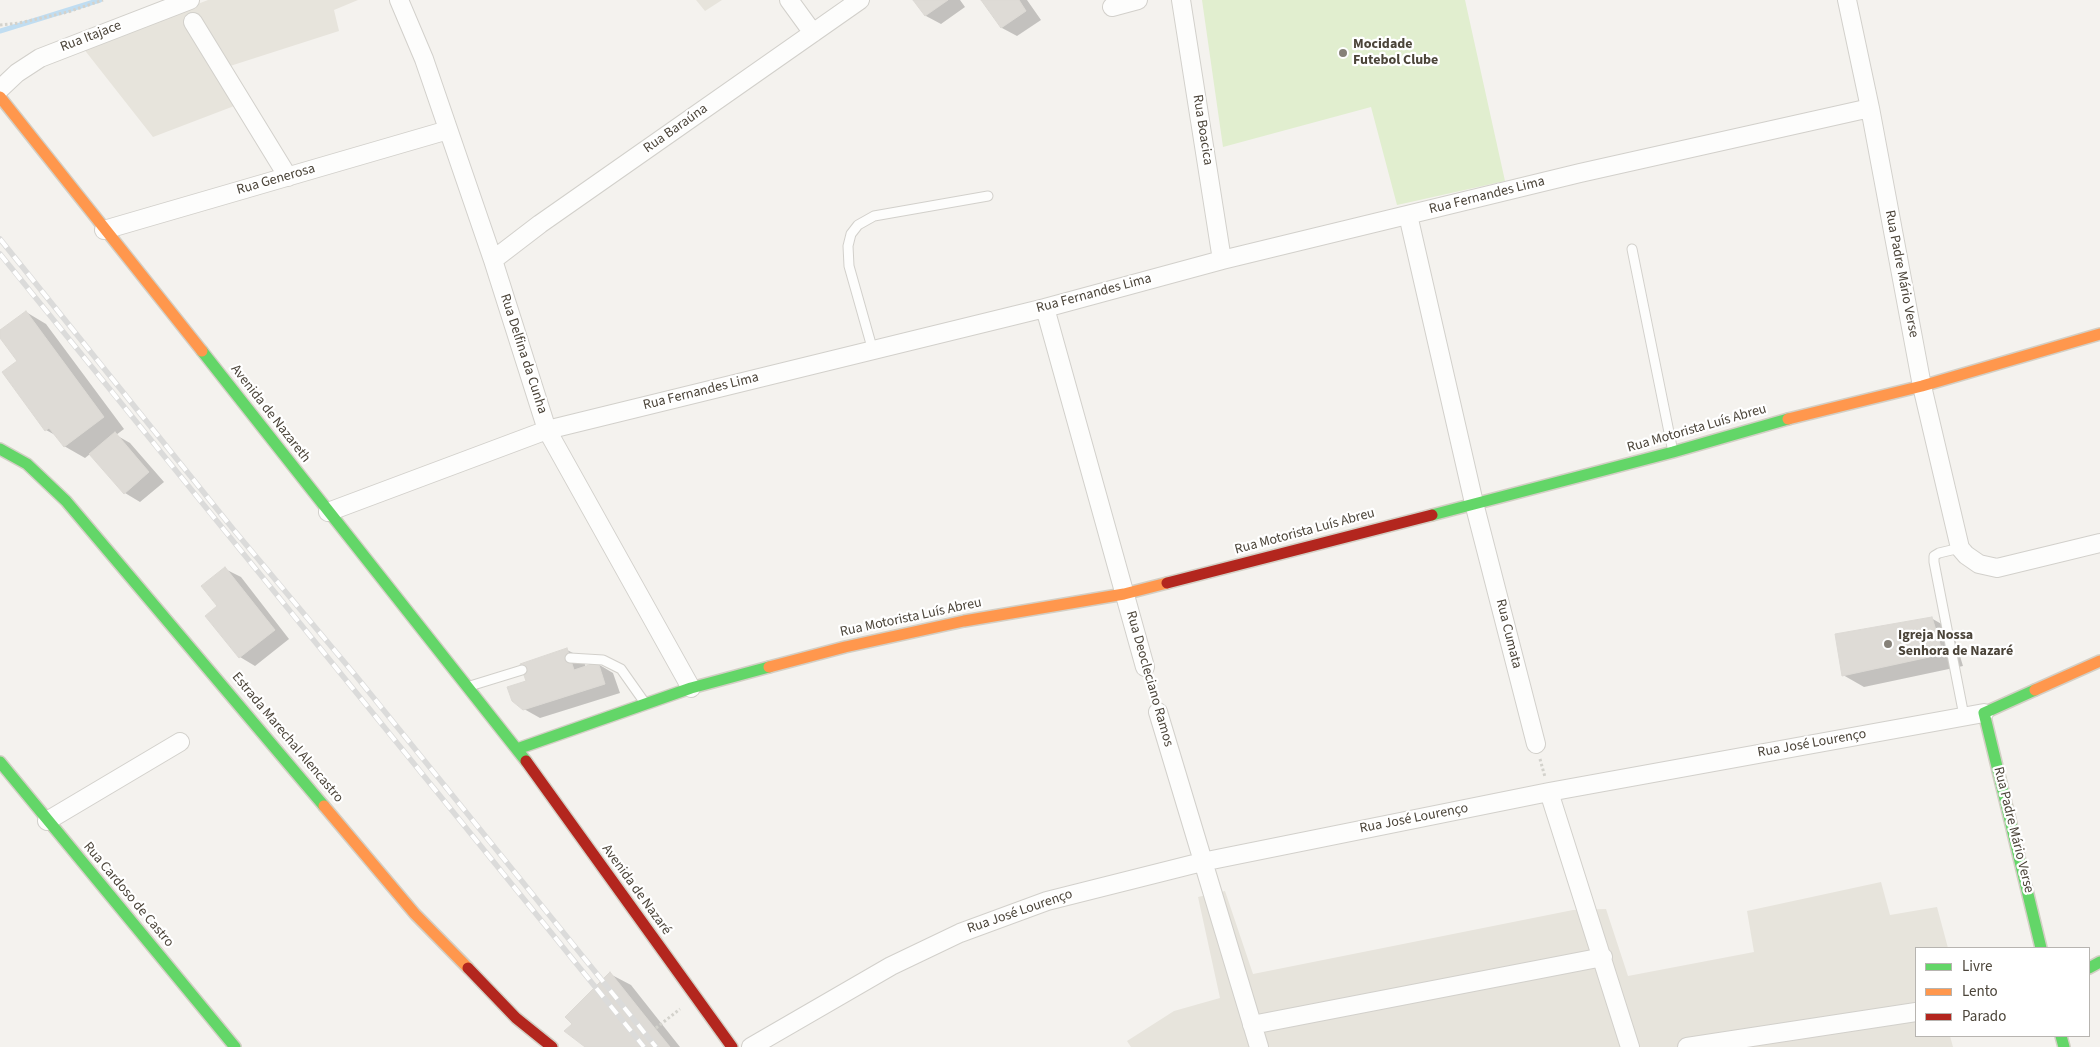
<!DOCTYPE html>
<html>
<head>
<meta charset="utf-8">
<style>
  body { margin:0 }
  #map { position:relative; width:2100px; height:1047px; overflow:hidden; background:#f4f2ee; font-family:"Source Sans 3",sans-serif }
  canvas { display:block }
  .legend { position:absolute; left:1915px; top:947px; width:175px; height:90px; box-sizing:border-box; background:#fff; border:1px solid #b7b4b0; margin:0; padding:6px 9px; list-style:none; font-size:15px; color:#4b4439 }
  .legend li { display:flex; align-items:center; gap:10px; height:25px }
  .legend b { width:25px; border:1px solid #b7b4b0 }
</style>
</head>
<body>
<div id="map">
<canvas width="2100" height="1047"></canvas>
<ul class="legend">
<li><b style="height:6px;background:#63d668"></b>Livre</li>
<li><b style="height:6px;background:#ff974d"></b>Lento</li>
<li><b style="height:6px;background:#b3261e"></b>Parado</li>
</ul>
</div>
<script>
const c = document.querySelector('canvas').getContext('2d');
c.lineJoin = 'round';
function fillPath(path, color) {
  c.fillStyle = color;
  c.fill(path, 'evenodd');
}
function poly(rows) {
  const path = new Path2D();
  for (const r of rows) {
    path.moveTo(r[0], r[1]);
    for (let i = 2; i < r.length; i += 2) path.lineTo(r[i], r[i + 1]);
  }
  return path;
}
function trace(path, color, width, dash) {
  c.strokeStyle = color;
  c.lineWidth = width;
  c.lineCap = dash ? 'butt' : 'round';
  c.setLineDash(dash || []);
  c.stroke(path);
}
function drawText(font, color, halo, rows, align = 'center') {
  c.font = font + ' "Source Sans 3",sans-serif';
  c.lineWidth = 4.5;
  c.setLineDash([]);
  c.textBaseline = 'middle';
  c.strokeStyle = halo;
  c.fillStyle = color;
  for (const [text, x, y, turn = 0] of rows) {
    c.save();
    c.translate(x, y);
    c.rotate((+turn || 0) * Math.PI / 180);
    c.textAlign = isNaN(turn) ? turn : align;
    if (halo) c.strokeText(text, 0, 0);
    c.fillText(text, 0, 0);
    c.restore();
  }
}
fillPath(poly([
  [208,0,358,0,334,10,339,31,227,67,242,103,153,137,83,48],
  [696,0,722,0,705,11],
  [1881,882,1890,915,1937,907,1948,948,1916,948,1916,1036,1950,1036,1953,1047,1131,1047,1127,1041,1174,1011,1220,998,1198,897,1225,891,1253,974,1573,910,1606,909,1628,976,1754,952,1747,911]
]), '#e7e4dc');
fillPath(poly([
  [1202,0,1465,0,1505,181,1397,205,1371,107,1223,147]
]), '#e1eecf');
fillPath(poly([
  [915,0,960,0,965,7,941,24,926,16],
  [982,0,1027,0,1041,20,1017,36,1002,28],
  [26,312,46,324,124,429,116,435,130,443,164,482,140,502,125,493,90,454,85,458,64,446,57,436,46,430,19,362,0,336,0,331],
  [225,569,241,577,289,639,255,666,240,657,219,606],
  [1931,618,1952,630,1963,666,1864,687,1843,675],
  [567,650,583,658,586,668,598,664,613,673,620,693,540,718,524,709,528,682],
  [610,974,631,985,680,1047,587,1047,574,1024]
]), '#0003');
trace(poly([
  [0,31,100,0]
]), '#c0ddf1', 5);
const building = poly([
  [913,0,948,0,925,16,913,0],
  [981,0,1019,0,1026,11,1001,28,981,0],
  [26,311,104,417,64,447,49,428,45,431,2,372,17,361,0,338,0,330,26,311],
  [115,432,149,472,124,494,89,454,115,432],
  [225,567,275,630,239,658,205,616,217,606,201,586,225,567],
  [1932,617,1943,654,1842,676,1835,634,1932,617],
  [567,648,574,670,598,662,605,684,523,710,512,701,507,687,526,681,520,664,567,648],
  [610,972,645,1016,670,1047,585,1047,564,1031,572,1024,565,1017,610,972]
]);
fillPath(building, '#dedbd6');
trace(building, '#dcd9d4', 1);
const lane = poly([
  [1632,249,1673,452],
  [873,351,849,266,848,246,851,234,858,225,874,216,988,196],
  [1960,548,1939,553,1934,556,1934,562,1964,716],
  [570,658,603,660,621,669,645,703],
  [470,686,522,670]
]);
const street = poly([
  [399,0,424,59,493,260,547,430,691,688],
  [789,0,813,33],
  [1181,0,1222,260],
  [1847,0,1870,108,1922,386,1960,548,1966,555,1979,564,1997,568,2100,543],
  [1112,7,1138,0],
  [193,22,288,177],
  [0,89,17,73,40,58,190,0],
  [1408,215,1474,503,1536,744],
  [104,230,448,130],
  [493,260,540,224,860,0],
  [1045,308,1145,667],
  [328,512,547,430,1045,308,1222,260,1580,173,1870,108],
  [1158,712,1259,1047],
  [1549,792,1630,1047],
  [47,821,180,742],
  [1252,1025,1603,957],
  [751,1047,891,966,960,933,1047,901,1202,862,1549,792,1984,713],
  [1687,1047,1916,1012]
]);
const fast = poly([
  [202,351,526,761],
  [0,449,27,464,66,501,324,806],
  [1432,515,1673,452,1788,419],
  [2035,690,1984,713,2041,948],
  [517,749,691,688,769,667],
  [0,762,235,1047],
  [2089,968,2100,962],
  [2061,1036,2064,1047]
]);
const slow = poly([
  [0,97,202,351],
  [1788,419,1922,386,2100,334],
  [769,667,845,647,964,621,1124,594,1167,583],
  [2035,690,2100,661],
  [324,806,415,914,468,968]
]);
const jam = poly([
  [1167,583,1432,515],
  [526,761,732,1047],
  [468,968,516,1018,552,1047]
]);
trace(lane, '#d2d0cb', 11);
trace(street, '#d2d0cb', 20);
trace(fast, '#d3cfc5', 14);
trace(slow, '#d3cfc5', 14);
trace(jam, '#d3cfc5', 14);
trace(poly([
  [0,25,19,23,68,12,103,0],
  [1150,682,1154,698],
  [1540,759,1545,777],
  [656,1028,680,1009]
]), '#d3d2cc', 3, [2.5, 2.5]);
trace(lane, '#fdfdfc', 9);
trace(street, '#fdfdfc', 18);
trace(fast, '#63d668', 11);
trace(slow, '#ff974d', 11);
trace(jam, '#b3261e', 11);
const rail = poly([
  [0,239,233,529,356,676,656,1047],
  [0,254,644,1047]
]);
trace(rail, '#dbdbda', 5.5);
trace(rail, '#fff', 4, [11]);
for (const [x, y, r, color] of [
  [1343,53,5,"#868178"],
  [1888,644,5,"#868178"]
]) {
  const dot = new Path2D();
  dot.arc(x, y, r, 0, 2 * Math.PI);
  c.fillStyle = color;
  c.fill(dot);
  trace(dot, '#fff', 2);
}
drawText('14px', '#4b4439', '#fff', [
  ["Rua Itajace",91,37,-21],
  ["Rua Baraúna",676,129,-35],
  ["Rua Boacica",1202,130,81],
  ["Rua Generosa",276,180,-16],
  ["Rua Fernandes Lima",1487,196,-14],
  ["Rua Padre Mário Verse",1901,274,79],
  ["Rua Fernandes Lima",1094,294,-15],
  ["Rua Delfina da Cunha",523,354,72],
  ["Rua Fernandes Lima",701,392,-14],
  ["Avenida de Nazareth",270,414,52],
  ["Rua Motorista Luís Abreu",1697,429,-16],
  ["Rua Motorista Luís Abreu",1305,532,-15],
  ["Rua Motorista Luís Abreu",911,618,-12],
  ["Rua Cumata",1508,634,76],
  ["Rua Deocleciano Ramos",1149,679,74],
  ["Estrada Marechal Alencastro",287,738,50],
  ["Rua José Lourenço",1812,744,-10],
  ["Rua José Lourenço",1414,819,-11],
  ["Rua Padre Mário Verse",2013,830,76],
  ["Avenida de Nazaré",636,890,54],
  ["Rua Cardoso de Castro",128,895,50],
  ["Rua José Lourenço",1020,912,-19]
]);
drawText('bold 14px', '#4b4439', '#fff', [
  ["Mocidade",1353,45],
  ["Futebol Clube",1353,61],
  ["Igreja Nossa",1898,636],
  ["Senhora de Nazaré",1898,652]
], 'left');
</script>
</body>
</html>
